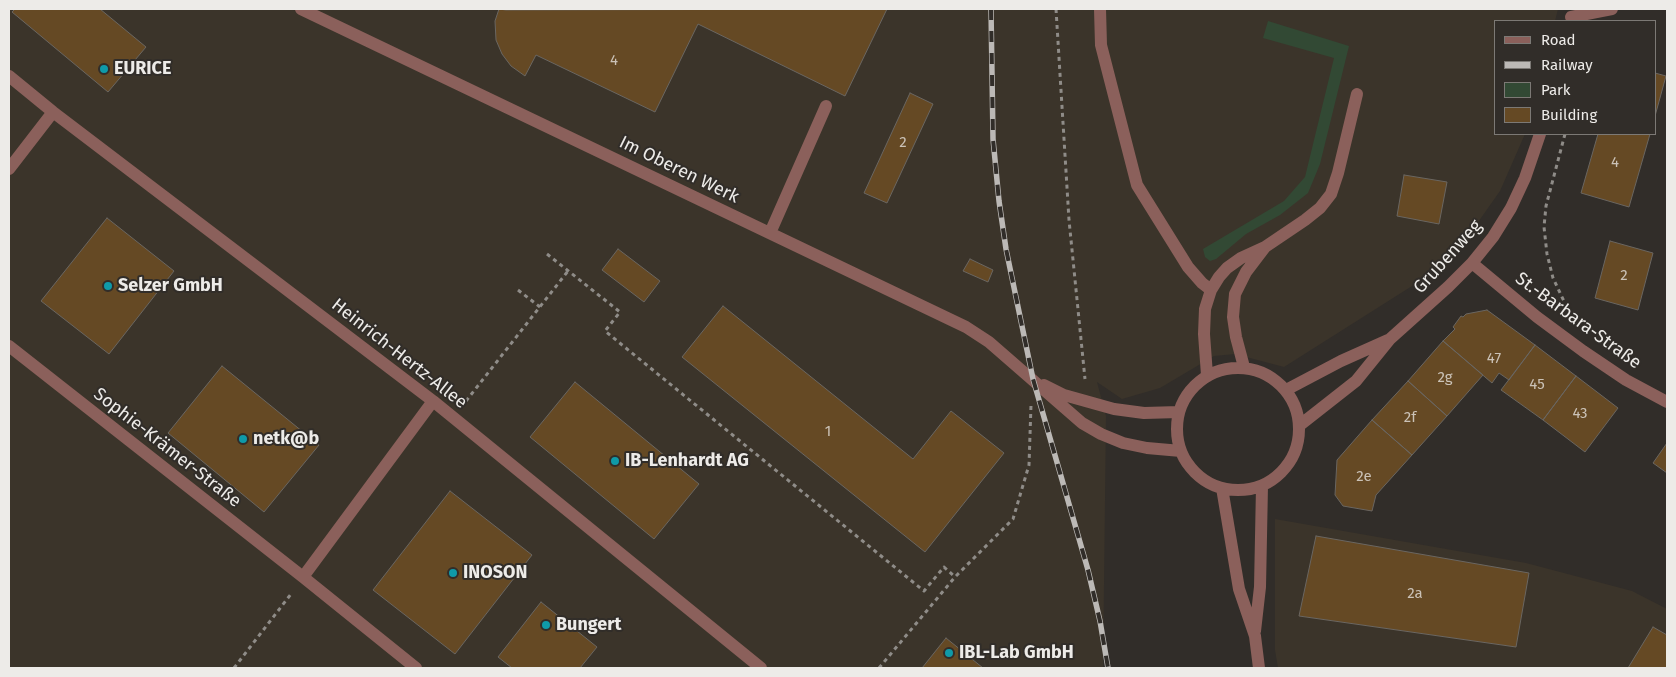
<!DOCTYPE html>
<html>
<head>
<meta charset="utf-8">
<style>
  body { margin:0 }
  #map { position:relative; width:1676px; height:677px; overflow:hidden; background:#312d29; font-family:"Fira Sans",sans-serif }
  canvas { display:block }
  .frame { position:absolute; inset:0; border:10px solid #edebe8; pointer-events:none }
  .legend { position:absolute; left:1494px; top:20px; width:162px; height:115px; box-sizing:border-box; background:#312d29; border:1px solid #7c7975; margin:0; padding:6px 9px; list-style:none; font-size:15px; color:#edebe8 }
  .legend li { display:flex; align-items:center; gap:10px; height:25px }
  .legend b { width:25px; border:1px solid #7c7975 }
</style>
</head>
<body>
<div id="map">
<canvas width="1676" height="677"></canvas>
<div class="frame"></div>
<ul class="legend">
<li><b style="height:6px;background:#8b605b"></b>Road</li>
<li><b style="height:6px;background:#bcb9b6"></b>Railway</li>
<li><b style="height:14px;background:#324934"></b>Park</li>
<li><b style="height:14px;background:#654924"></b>Building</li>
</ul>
</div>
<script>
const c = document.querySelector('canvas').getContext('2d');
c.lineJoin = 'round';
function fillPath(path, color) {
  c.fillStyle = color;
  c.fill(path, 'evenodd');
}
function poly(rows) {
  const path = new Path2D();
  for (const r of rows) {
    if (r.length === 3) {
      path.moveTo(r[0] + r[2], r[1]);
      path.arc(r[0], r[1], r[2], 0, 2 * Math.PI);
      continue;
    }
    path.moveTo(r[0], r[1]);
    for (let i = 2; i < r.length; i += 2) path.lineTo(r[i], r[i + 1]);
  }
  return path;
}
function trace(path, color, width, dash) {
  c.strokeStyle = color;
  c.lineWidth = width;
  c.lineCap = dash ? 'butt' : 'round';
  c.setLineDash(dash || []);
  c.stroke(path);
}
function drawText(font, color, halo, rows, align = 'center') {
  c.font = font + ' "Fira Sans",sans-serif';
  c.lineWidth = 4;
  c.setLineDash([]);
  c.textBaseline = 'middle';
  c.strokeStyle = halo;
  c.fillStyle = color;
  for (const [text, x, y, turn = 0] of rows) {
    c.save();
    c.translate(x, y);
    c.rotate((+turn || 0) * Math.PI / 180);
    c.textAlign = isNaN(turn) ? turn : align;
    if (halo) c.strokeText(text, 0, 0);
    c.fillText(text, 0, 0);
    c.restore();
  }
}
fillPath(poly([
  [9,9,1558,9,1555,21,1495,21,1495,134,1525,134,1500,191,1450,262,1284,367,1235,354,1214,356,1160,388,1122,399,1097,382,1106,416,1103,668,9,668],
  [1275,519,1526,563,1632,591,1667,609,1667,668,1278,668,1275,650]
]), '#3b342a');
fillPath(poly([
  [1268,21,1349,46,1320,164,1308,193,1280,215,1246,234,1216,259,1210,261,1205,257,1203,249,1284,201,1305,177,1334,58,1263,38]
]), '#324934');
const building = poly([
  [15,9,100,9,146,47,108,92,12,12,15,9],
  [499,9,506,10,887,9,845,96,698,24,655,112,536,55,525,76,511,66,502,54,496,40,495,21,499,9],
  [1655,73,1666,76,1655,116,1655,73],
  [910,93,933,104,887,203,864,193,910,93],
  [1598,134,1650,134,1629,207,1581,193,1598,134],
  [1404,175,1447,182,1439,224,1397,216,1404,175],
  [107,218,174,271,109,354,41,301,107,218],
  [1610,241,1653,253,1638,310,1595,298,1610,241],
  [618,249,660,281,644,302,602,270,618,249],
  [970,259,993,270,988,282,963,271,970,259],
  [723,306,913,459,951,411,1004,453,925,552,682,357,723,306],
  [1487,310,1535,345,1509,380,1499,373,1492,383,1443,341,1455,329,1453,327,1461,316,1463,317,1466,314,1487,310],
  [1443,341,1483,375,1447,416,1408,381,1443,341],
  [1535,345,1576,376,1543,420,1501,390,1535,345],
  [222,366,319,445,264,512,168,433,222,366],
  [1576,376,1618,408,1585,452,1543,420,1576,376],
  [1408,381,1447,416,1412,455,1372,420,1408,381],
  [575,382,699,484,654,539,530,437,575,382],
  [1372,420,1412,455,1376,495,1372,511,1343,506,1335,495,1337,460,1372,420],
  [1667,443,1667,473,1653,463,1667,443],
  [450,491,532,555,455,654,373,590,450,491],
  [1316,536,1529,573,1516,647,1299,616,1316,536],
  [541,602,597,647,580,668,512,668,498,657,541,602],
  [1653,627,1667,635,1667,668,1628,668,1653,627],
  [946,638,983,668,922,668,946,638]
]);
fillPath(building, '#654924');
trace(building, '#6a6661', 1);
trace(poly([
  [1056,9,1069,220,1085,379],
  [1565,134,1546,206,1544,227,1547,254,1553,278,1570,314],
  [547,254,620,312,605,331,924,591,944,567,955,577],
  [518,290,540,307],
  [466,401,568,271],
  [234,668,291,594],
  [879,668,955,577,1013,519,1029,465,1031,405]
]), '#8f8c88', 3, [4, 4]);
trace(poly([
  [301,9,966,327,989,342,1082,423,1101,434,1123,443,1147,448,1181,451],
  [1100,9,1101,45,1137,185,1188,267,1202,283,1211,290],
  [1571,17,1612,9],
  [9,76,53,112,433,401,761,668],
  [9,169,53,112],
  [770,233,826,106],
  [1472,263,1537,317,1583,351,1626,380,1667,402],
  [9,346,303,577,416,668],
  [1244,367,1236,337,1233,317,1235,294,1246,272,1265,247],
  [1238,429,61],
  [1207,375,1204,334,1205,309,1211,290,1219,277,1227,268,1241,258,1265,247,1305,220,1320,208,1331,194,1338,173,1357,94],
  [1044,385,1064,395,1114,409,1144,413,1179,412],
  [1286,390,1341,361,1388,340],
  [1300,425,1356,381,1390,339,1448,287,1472,263,1493,237,1511,208,1525,178,1540,134],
  [1222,488,1239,589,1255,636,1259,668],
  [303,577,433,401],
  [1255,631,1260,587,1262,486]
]), '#8b605b', 12);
const rail = poly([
  [991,9,993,139,999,201,1006,249,1033,379,1088,570,1100,621,1108,668]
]);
trace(rail, '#bcb9b6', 5.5);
trace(rail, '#312d29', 4, [11]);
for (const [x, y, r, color] of [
  [104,69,5,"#0f9aa8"],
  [108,286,5,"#0f9aa8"],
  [243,439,5,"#0f9aa8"],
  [615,461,5,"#0f9aa8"],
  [453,573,5,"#0f9aa8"],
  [546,625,5,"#0f9aa8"],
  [949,653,5,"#0f9aa8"]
]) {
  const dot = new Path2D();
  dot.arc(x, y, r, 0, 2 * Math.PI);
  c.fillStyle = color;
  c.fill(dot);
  trace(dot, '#312d29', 2);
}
drawText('15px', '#cbc2b7', null, [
  ["4",614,61],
  ["2",903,143],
  ["4",1615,163],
  ["2",1624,276],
  ["47",1494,359],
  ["2g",1445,378],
  ["45",1537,385],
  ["43",1580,414],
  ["2f",1410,418],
  ["1",828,432],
  ["2e",1364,477],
  ["2a",1415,594]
]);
drawText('bold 18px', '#edebe8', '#312d29', [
  ["EURICE",114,69],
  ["Selzer GmbH",118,286],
  ["netk@b",253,439],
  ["IB-Lenhardt AG",625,461],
  ["INOSON",463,573],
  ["Bungert",556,625],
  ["IBL-Lab GmbH",959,653]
], 'left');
drawText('18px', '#edebe8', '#312d29', [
  ["Im Oberen Werk",679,170,26],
  ["Grubenweg",1448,257,-48],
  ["St.-Barbara-Straße",1578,321,36],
  ["Heinrich-Hertz-Allee",399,354,38],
  ["Sophie-Krämer-Straße",167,448,38]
]);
</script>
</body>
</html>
